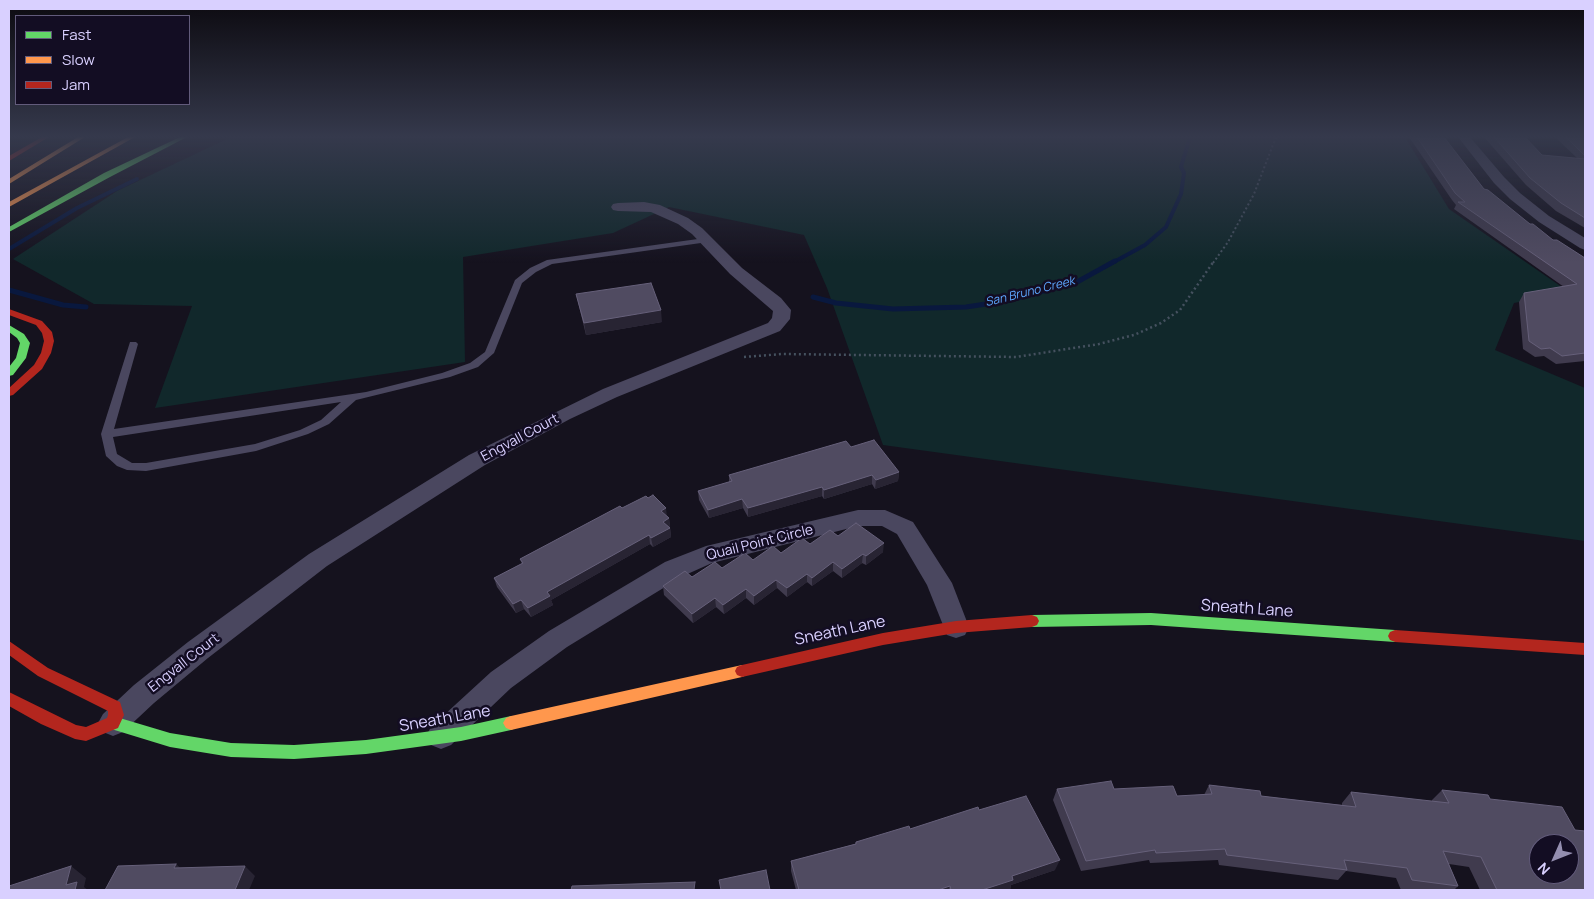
<!DOCTYPE html>
<html>
<head>
<meta charset="utf-8">
<style>
  body { margin:0 }
  #map { position:relative; width:1594px; height:899px; overflow:hidden; background:#15121e; font-family:Manrope,sans-serif }
  canvas { display:block }
  .frame { position:absolute; inset:0; border:10px solid #d9d0ff; pointer-events:none }
  .legend { position:absolute; left:15px; top:15px; width:175px; height:90px; box-sizing:border-box; background:#130d23; border:1px solid #625b7b; margin:0; padding:6px 9px; list-style:none; font-size:15px; color:#d9d0ff }
  .legend li { display:flex; align-items:center; gap:10px; height:25px }
  .legend b { width:25px; border:1px solid #625b7b }
  .north { position:absolute; left:1529px; top:834px; width:50px; height:50px; box-sizing:border-box; background:#130d23; border:1px solid #625b7b; border-radius:50%; rotate:226deg; font-size:14px; font-weight:700; line-height:20px; text-align:center; color:#d9d0ff }
  .north::after { content:''; display:block; margin:auto; width:18px; height:22px; background:#948eb0; clip-path:polygon(50% 0,100% 100%,50% 72%,0 100%) }
</style>
</head>
<body>
<div id="map">
<canvas width="1594" height="899"></canvas>
<div class="frame"></div>
<ul class="legend">
<li><b style="height:6px;background:#63d668"></b>Fast</li>
<li><b style="height:6px;background:#ff974d"></b>Slow</li>
<li><b style="height:6px;background:#b3261e"></b>Jam</li>
</ul>
<div class="north">N</div>
</div>
<script>
const c = document.querySelector('canvas').getContext('2d');
c.lineJoin = 'round';
function fillPath(path, color) {
  c.fillStyle = color;
  c.fill(path, 'evenodd');
}
function poly(rows) {
  const path = new Path2D();
  for (const r of rows) {
    path.moveTo(r[0], r[1]);
    for (let i = 2; i < r.length; i += 2) path.lineTo(r[i], r[i + 1]);
  }
  return path;
}
function trace(path, color, width, dash) {
  c.strokeStyle = color;
  c.lineWidth = width;
  c.lineCap = dash ? 'butt' : 'round';
  c.setLineDash(dash || []);
  c.stroke(path);
}
function drawText(font, color, halo, rows, align = 'center') {
  c.font = font + ' Manrope,sans-serif';
  c.lineWidth = 5;
  c.setLineDash([]);
  c.textBaseline = 'middle';
  c.strokeStyle = halo;
  c.fillStyle = color;
  for (const [text, x, y, turn = 0] of rows) {
    c.save();
    c.translate(x, y);
    c.rotate((+turn || 0) * Math.PI / 180);
    c.textAlign = isNaN(turn) ? turn : align;
    if (halo) c.strokeText(text, 0, 0);
    c.fillText(text, 0, 0);
    c.restore();
  }
}
fillPath(poly([
  [231,137,1405,137,1449,209,1569,292,1514,303,1495,350,1585,388,1585,541,883,445,827,288,804,235,669,207,613,233,463,257,465,362,155,408,192,306,94,304,13,259,117,191]
]), '#11282b');
trace(poly([
  [9,249,77,208,137,179],
  [1112,263,1145,245,1166,227,1181,194,1184,173,1181,167,1190,137]
]), '#09183e', 4);
trace(poly([
  [9,290,63,305,86,307],
  [813,297,836,303,893,309,966,307,1006,301,1077,282,1115,261]
]), '#09183e', 5);
trace(poly([
  [1213,263,1228,242,1254,194,1276,137]
]), '#45515f', 2, [2, 2.5]);
trace(poly([
  [744,357,782,354,1016,357,1099,344,1134,335,1161,323,1180,310,1214,261]
]), '#45515f', 2.5, [2, 3]);
fillPath(poly([
  [705,238,709,240,708,242,552,264,536,272,522,283,494,353,478,367,450,377,356,400,329,424,308,434,256,451,146,471,127,470,117,466,106,456,101,434,130,342,136,342,138,344,114,429,366,392,442,373,470,363,485,352,515,280,530,268,547,260,705,238],
  [341,402,321,420,300,430,255,444,146,463,132,463,117,454,113,437,341,402]
]), '#4a475f');
fillPath(poly([
  [1458,137,1470,137,1504,177,1520,193,1549,216,1585,238,1585,250,1580,248,1539,222,1510,199,1494,183,1458,137],
  [644,202,660,205,688,218,702,228,742,268,781,298,791,310,790,319,780,331,617,397,570,419,485,465,327,566,208,658,154,703,123,732,113,736,103,732,98,723,103,714,134,685,188,642,309,554,469,455,603,389,768,323,772,318,773,311,730,274,692,234,678,224,651,212,618,211,613,210,611,207,613,204,618,203,644,202],
  [858,510,885,510,913,522,952,583,969,627,965,635,956,638,947,635,927,585,897,534,882,526,858,526,712,563,683,576,567,647,511,688,451,745,441,749,431,745,426,736,431,727,491,672,549,631,665,562,706,546,858,510]
]), '#4a475f');
fillPath(poly([
  [180,137,187,137,110,177,9,232,9,227,104,173,180,137],
  [9,325,24,334,30,343,26,358,13,375,9,376,9,367,16,358,20,343,17,338,9,332,9,325],
  [1151,613,1395,630,1400,632,1402,636,1400,640,1395,642,1151,625,1032,627,1027,625,1025,621,1027,617,1032,615,1151,613],
  [113,716,170,733,231,743,294,745,366,740,461,727,511,716,516,718,519,723,516,728,511,730,461,741,366,754,294,759,231,757,170,747,108,728,105,723,108,718,113,716]
]), '#63d668');
fillPath(poly([
  [78,137,85,137,9,184,9,179,78,137],
  [128,137,135,137,9,207,9,202,128,137],
  [742,665,747,667,749,671,747,675,742,677,511,730,506,728,503,723,506,718,511,716,742,665]
]), '#ff974d');
fillPath(poly([
  [42,137,49,137,9,161,9,156,42,137],
  [9,309,42,321,52,332,54,341,51,353,42,369,13,395,9,396,9,388,34,365,41,353,44,341,42,333,36,325,9,315,9,309],
  [1032,615,1037,617,1039,621,1037,625,1032,627,956,633,883,645,742,677,737,675,735,671,737,667,742,665,883,633,956,621,1032,615],
  [1395,630,1585,643,1585,655,1395,642,1390,640,1388,636,1390,632,1395,630],
  [9,641,48,668,120,702,124,715,118,728,86,741,75,739,41,724,9,706,9,692,76,725,86,727,107,718,108,715,108,711,38,676,9,655,9,641]
]), '#b3261e');
fillPath(poly([
  [1409,137,1444,137,1484,189,1530,224,1553,240,1585,258,1585,361,1556,364,1544,356,1535,357,1523,349,1519,302,1524,293,1564,287,1454,209,1456,205,1452,200],
  [1484,137,1525,137,1542,155,1577,158,1555,137,1585,137,1585,228,1556,211,1526,185],
  [576,294,662,322,586,335],
  [899,472,898,481,875,489,872,484,824,499,822,496,748,517,743,508,709,518,699,500,698,491,729,482,729,475],
  [648,498,669,518,671,537,653,547,650,544,551,600,553,605,531,617,524,609,516,613,497,587,494,578,522,564,520,559,622,508],
  [838,536,883,552,866,565,862,563,842,578,833,571,812,586,807,582,787,597,777,588,754,605,746,598,724,614,716,607,693,623,664,595,663,586,722,568,781,553],
  [1209,785,1261,796,1342,805,1342,803,1351,792,1432,802,1432,800,1442,790,1490,799,1585,890,1480,890,1469,867,1449,864,1458,886,1454,890,1401,890,1396,878,1346,871,1338,880,1219,865,1218,860,1150,863,1149,860,1081,871,1053,800,1057,789,1114,789,1177,796,1204,795],
  [979,810,1055,870,1011,885,1010,890,796,890,791,871,791,861,855,844,856,842,910,829]
]), '#403b4e');
fillPath(poly([
  [661,310,662,322,586,335,584,323],
  [899,472,898,481,875,489,876,480],
  [872,475,872,484,824,499,824,490],
  [822,487,822,496,748,517,748,508],
  [742,499,743,508,709,518,708,510],
  [666,508,667,517,661,511],
  [669,518,670,527,664,531,663,522],
  [670,528,671,537,653,547,651,538],
  [649,535,650,544,551,600,553,605,531,617,528,608,547,592],
  [884,543,883,552,866,565,866,556],
  [863,554,862,563,842,578,842,569],
  [833,562,833,571,812,586,812,578],
  [807,574,807,582,787,597,787,588],
  [776,580,777,588,754,605,754,596],
  [746,589,746,598,724,614,723,605],
  [715,598,716,607,693,623,692,614],
  [521,600,524,609,516,613,513,604],
  [1060,860,1055,870,1011,885,1010,890,982,890,1012,876],
  [176,864,187,874,174,868],
  [71,866,86,878,84,887,88,890,73,890,66,885],
  [245,866,255,876,249,890,235,890],
  [950,886,948,890,938,890]
]), '#282433');
const building = poly([
  [1417,137,1444,137,1484,189,1488,190,1530,224,1533,224,1553,240,1557,240,1585,258,1585,353,1562,356,1550,348,1541,349,1529,341,1524,293,1577,284,1458,202,1465,202,1455,193,1417,137],
  [1494,137,1525,137,1542,155,1585,159,1585,218,1561,203,1530,178,1494,137],
  [1566,137,1585,137,1585,156,1566,137],
  [651,283,661,310,584,323,576,294,651,283],
  [874,440,899,472,876,480,872,475,824,490,822,487,748,508,742,499,708,510,698,491,732,481,729,475,846,441,851,447,874,440],
  [653,495,666,508,661,511,669,518,663,522,670,528,651,538,649,535,547,592,550,596,528,608,521,600,513,604,494,578,523,563,520,559,620,506,622,508,646,496,648,498,653,495],
  [856,523,884,543,866,556,863,554,842,569,833,562,812,578,807,574,787,588,776,580,754,596,746,589,723,605,715,598,692,614,663,586,685,571,692,577,715,562,722,568,745,553,753,560,773,546,781,553,802,538,810,544,830,530,838,536,856,523],
  [1111,781,1114,789,1173,786,1177,796,1212,794,1209,785,1260,791,1261,796,1356,807,1351,792,1449,803,1442,790,1488,795,1490,799,1562,807,1575,830,1585,831,1585,890,1497,890,1481,857,1443,851,1458,886,1412,880,1407,868,1344,860,1347,870,1227,855,1225,849,1156,853,1155,850,1086,861,1057,789,1111,781],
  [1539,844,1569,844,1569,874,1539,874,1539,844],
  [1026,796,1060,860,1012,876,1013,880,982,890,951,890,950,886,938,890,799,890,791,861,856,844,856,842,909,826,910,829,978,807,979,810,1026,796],
  [176,864,174,868,245,866,235,890,105,890,118,866,176,864],
  [71,866,66,885,77,882,75,890,9,890,9,886,71,866],
  [766,870,770,890,721,890,719,880,766,870],
  [695,882,694,890,571,890,572,886,695,882]
]);
fillPath(building, '#504b61');
trace(building, '#66607a', 1);
const sky = c.createLinearGradient(0, 0, 0, 263);
sky.addColorStop(0, '#0c0a10');
sky.addColorStop(0.52, '#35394c');
sky.addColorStop(1, '#35394c00');
c.fillStyle = sky;
c.fillRect(0, 0, 1594, 263);
drawText('italic 12px', '#5ea8ff', '#130d23', [
  ["San Bruno Creek",1030,292,-14]
]);
drawText('14px', '#d9d0ff', '#130d23', [
  ["Engvall Court",520,438,-28],
  ["Quail Point Circle",760,543,-14],
  ["Engvall Court",184,663,-38]
]);
drawText('16px', '#d9d0ff', '#130d23', [
  ["Sneath Lane",1247,609,4],
  ["Sneath Lane",840,631,-12],
  ["Sneath Lane",445,719,-10]
]);
</script>
</body>
</html>
